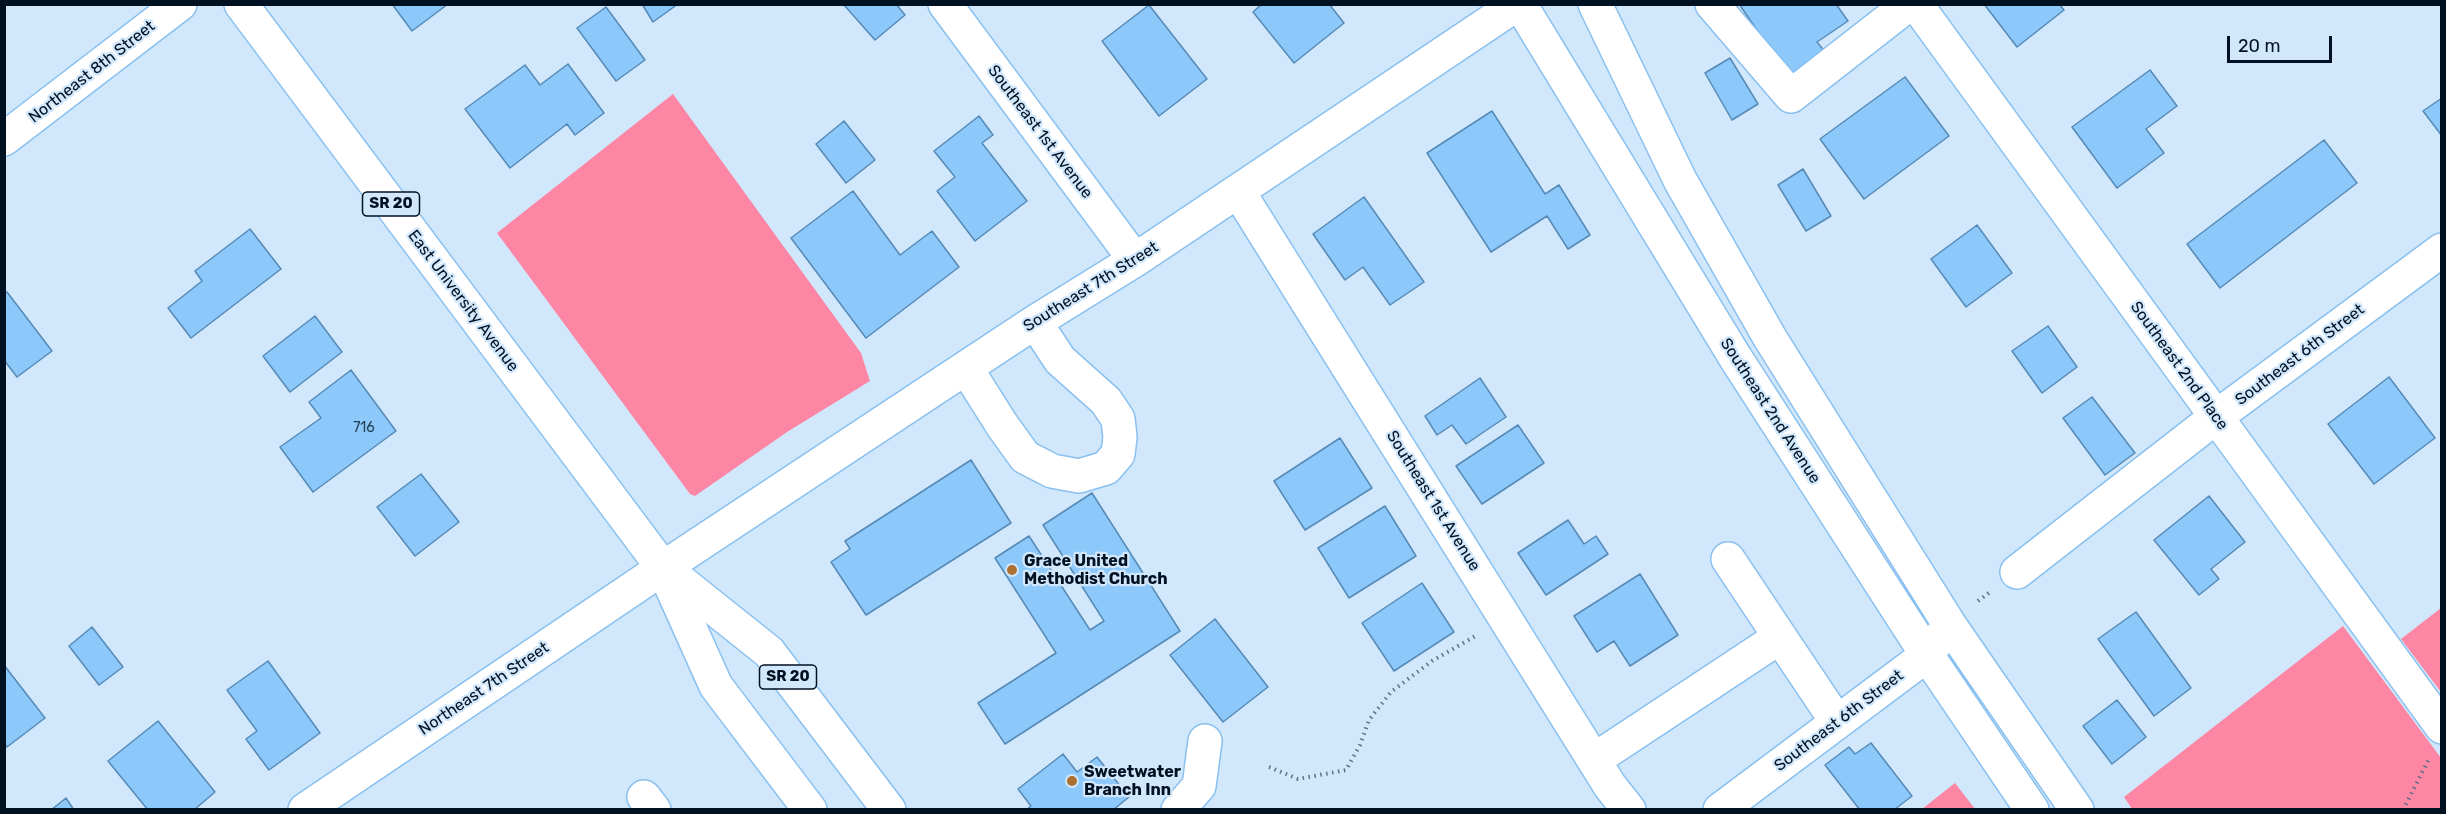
<!DOCTYPE html>
<html>
<head>
<meta charset="utf-8">
<style>
  body { margin:0 }
  #map { position:relative; width:2446px; height:814px; overflow:hidden; background:#d1e7fb; font-family:Rubik,sans-serif }
  canvas { display:block }
  .frame { position:absolute; inset:0; border:6px solid #001222; pointer-events:none }
  .scale { position:absolute; left:2227px; top:36px; width:105px; height:27px; box-sizing:border-box; border:3px solid #001222; border-top:0; padding-left:8px; font-size:18px; line-height:21px; white-space:nowrap; color:#001222; -webkit-text-stroke:4px #d1e7fb; paint-order:stroke }
</style>
</head>
<body>
<div id="map">
<canvas width="2446" height="814"></canvas>
<div class="frame"></div>
<div class="scale">20 m</div>
</div>
<script>
const c = document.querySelector('canvas').getContext('2d');
c.lineJoin = 'round';
function fillPath(path, color) {
  c.fillStyle = color;
  c.fill(path, 'evenodd');
}
function poly(rows) {
  const path = new Path2D();
  for (const r of rows) {
    path.moveTo(r[0], r[1]);
    for (let i = 2; i < r.length; i += 2) path.lineTo(r[i], r[i + 1]);
  }
  return path;
}
function trace(path, color, width, dash) {
  c.strokeStyle = color;
  c.lineWidth = width;
  c.lineCap = dash ? 'butt' : 'round';
  c.setLineDash(dash || []);
  c.stroke(path);
}
function drawText(font, color, halo, rows, align = 'center') {
  c.font = font + ' Rubik,sans-serif';
  c.lineWidth = 4.5;
  c.setLineDash([]);
  c.textBaseline = 'middle';
  c.strokeStyle = halo;
  c.fillStyle = color;
  for (const [text, x, y, turn = 0] of rows) {
    c.save();
    c.translate(x, y);
    c.rotate((+turn || 0) * Math.PI / 180);
    c.textAlign = isNaN(turn) ? turn : align;
    if (halo) c.strokeText(text, 0, 0);
    c.fillText(text, 0, 0);
    c.restore();
  }
}
fillPath(poly([
  [673,94,861,353,870,381,787,432,695,496,690,494,497,233],
  [2441,608,2441,692,2401,639],
  [2343,626,2441,758,2441,809,2132,809,2124,797],
  [1955,783,1975,809,1922,809]
]), '#fd86a4');
const building = poly([
  [392,4,448,4,412,31,392,4],
  [642,4,678,4,653,22,642,4],
  [896,4,905,15,875,40,844,5,896,4],
  [1262,4,1329,4,1344,23,1294,63,1253,12,1262,4],
  [1739,4,1836,4,1848,21,1817,42,1826,53,1790,78,1739,4],
  [1984,4,2059,4,2064,10,2017,47,1984,4],
  [1149,5,1207,79,1159,116,1102,41,1149,5],
  [606,7,645,60,616,81,577,28,606,7],
  [1730,58,1758,104,1732,120,1705,73,1730,58],
  [568,64,604,113,575,135,567,124,510,168,465,109,525,65,540,85,568,64],
  [2150,70,2177,106,2146,129,2164,153,2117,188,2072,127,2150,70],
  [1905,77,1949,136,1864,199,1820,139,1905,77],
  [2442,98,2442,136,2423,111,2442,98],
  [1492,111,1545,194,1559,185,1590,235,1568,249,1547,216,1491,252,1427,153,1492,111],
  [979,116,993,135,982,143,1027,201,975,241,937,191,955,177,934,151,979,116],
  [844,121,875,160,846,183,816,144,844,121],
  [2324,140,2357,183,2220,288,2187,244,2324,140],
  [1803,169,1831,216,1806,231,1778,185,1803,169],
  [853,191,900,255,932,231,959,267,866,338,791,238,853,191],
  [1364,197,1424,282,1390,305,1363,267,1345,280,1313,234,1364,197],
  [1977,225,2012,273,1966,307,1931,259,1977,225],
  [250,229,281,269,191,338,168,308,202,281,195,271,250,229],
  [7,292,52,351,17,377,4,360,4,294,7,292],
  [315,316,342,352,290,392,263,356,315,316],
  [2048,326,2077,367,2042,393,2012,351,2048,326],
  [351,370,396,431,313,492,280,447,321,418,309,402,351,370],
  [2389,377,2435,438,2374,484,2328,424,2389,377],
  [1480,378,1506,417,1466,444,1452,425,1437,435,1425,416,1480,378],
  [2092,397,2135,453,2105,475,2063,418,2092,397],
  [1518,425,1544,463,1482,504,1456,466,1518,425],
  [1340,438,1372,488,1305,530,1274,481,1340,438],
  [971,460,1011,523,866,615,831,562,850,549,845,541,971,460],
  [421,474,459,522,415,556,377,507,421,474],
  [1092,493,1180,631,1005,744,978,703,1056,653,995,558,1029,536,1090,630,1104,621,1043,525,1092,493],
  [2209,496,2245,542,2211,569,2219,579,2199,595,2154,540,2209,496],
  [1385,506,1416,556,1349,598,1318,548,1385,506],
  [1568,520,1584,544,1596,536,1608,554,1546,595,1518,553,1568,520],
  [1640,574,1678,635,1630,666,1614,641,1597,652,1574,616,1640,574],
  [1422,583,1454,632,1394,671,1362,623,1422,583],
  [2136,612,2191,688,2154,716,2098,639,2136,612],
  [1215,619,1268,687,1223,722,1170,655,1215,619],
  [92,627,123,667,99,685,69,646,92,627],
  [268,661,320,733,269,770,246,739,257,731,227,690,268,661],
  [4,665,45,718,7,747,4,743,4,665],
  [2117,700,2146,737,2112,764,2083,726,2117,700],
  [158,721,215,792,194,810,148,810,108,761,158,721],
  [1871,743,1912,796,1894,810,1860,810,1825,765,1849,747,1855,754,1871,743],
  [1063,754,1077,772,1097,757,1129,797,1113,810,1026,810,1031,806,1018,789,1063,754],
  [66,798,74,810,51,810,66,798]
]);
fillPath(building, '#8dc8fa');
trace(building, '#558ab7', 1.5);
const minor = poly([
  [945,4,1135,260],
  [1520,4,1735,357,1927,655,2032,810],
  [1595,4,1680,180,1770,338,1949,624,2077,810],
  [1712,4,1791,96,1909,4],
  [1916,4,2442,727],
  [4,139,180,4],
  [1238,191,1610,786,1629,810],
  [966,368,1002,425,1025,457,1052,471,1079,476,1106,468,1118,454,1120,437,1118,419,1106,401,1060,360,1035,322],
  [1728,559,1780,637],
  [2017,572,2216,417,2442,250],
  [1594,760,1780,637,1837,722],
  [644,797,654,810],
  [305,810,663,568,1035,322,1135,260,1517,4],
  [1178,810,1199,786,1205,741],
  [1720,810,1927,655,1940,637]
]);
const major = poly([
  [241,4,663,568,716,686,810,810],
  [665,569,769,652,889,810]
]);
trace(minor, '#89c0ef', 36);
trace(major, '#89c0ef', 36);
trace(poly([
  [1978,601,1990,592],
  [1269,767,1298,779,1346,770,1360,745,1369,720,1391,692,1432,661,1477,635],
  [2403,810,2430,757]
]), '#5e7284', 4, [1.5, 4.5]);
trace(minor, '#fff', 33);
trace(major, '#fff', 33);
for (const [x, y, r, color] of [
  [1012,570,6,"#ac7132"],
  [1072,781,6,"#ac7132"]
]) {
  const dot = new Path2D();
  dot.arc(x, y, r, 0, 2 * Math.PI);
  c.fillStyle = color;
  c.fill(dot);
  trace(dot, '#d1e7fb', 2);
}
drawText('14px', '#234058', null, [
  ["716",364,428]
]);
for (const [x, y, w] of [
  [391,204,57],
  [788,677,57]
]) {
  const box = new Path2D();
  box.roundRect(x - w / 2, y - 12, w, 24, 4.5);
  c.fillStyle = '#d1e7fb';
  c.fill(box);
  trace(box, '#001222', 1.5);
}
drawText('bold 15px', '#001222', null, [
  ["SR 20",391,204],
  ["SR 20",788,677]
]);
drawText('16px', '#001222', '#d1e7fb', [
  ["Northeast 8th Street",92,72,-38],
  ["Southeast 1st Avenue",1040,132,53],
  ["Southeast 7th Street",1091,287,-32],
  ["East University Avenue",463,301,53],
  ["Southeast 6th Street",2300,355,-37],
  ["Southeast 2nd Place",2179,366,54],
  ["Southeast 2nd Avenue",1770,411,57],
  ["Southeast 1st Avenue",1433,501,58],
  ["Northeast 7th Street",484,689,-34],
  ["Southeast 6th Street",1839,721,-37]
]);
drawText('bold 16px', '#001222', '#d1e7fb', [
  ["Grace United",1024,561],
  ["Methodist Church",1024,579],
  ["Sweetwater",1084,772],
  ["Branch Inn",1084,790]
], 'left');
</script>
</body>
</html>
